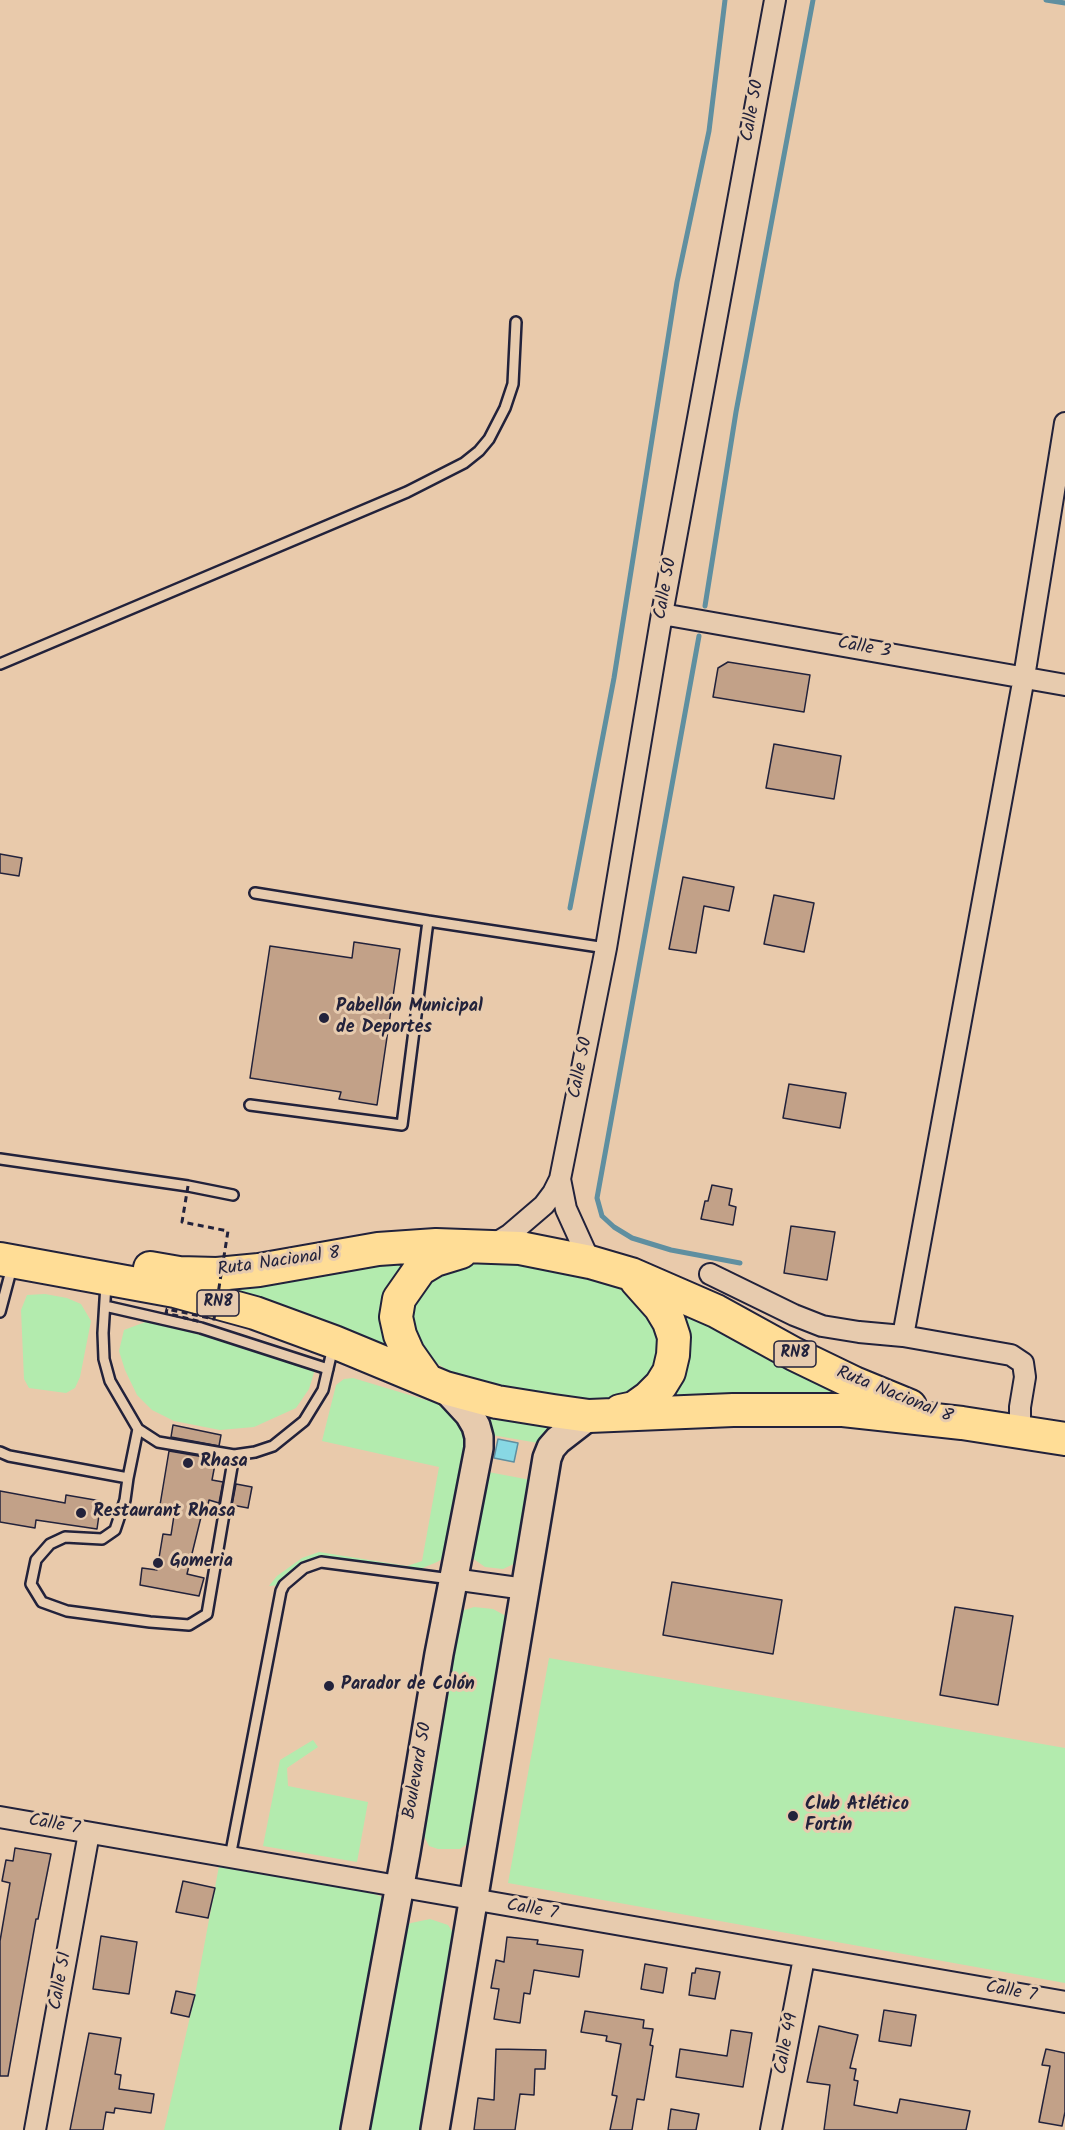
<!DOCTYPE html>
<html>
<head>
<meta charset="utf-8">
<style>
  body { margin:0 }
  canvas { display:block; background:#e9caab }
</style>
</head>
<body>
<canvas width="1065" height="2130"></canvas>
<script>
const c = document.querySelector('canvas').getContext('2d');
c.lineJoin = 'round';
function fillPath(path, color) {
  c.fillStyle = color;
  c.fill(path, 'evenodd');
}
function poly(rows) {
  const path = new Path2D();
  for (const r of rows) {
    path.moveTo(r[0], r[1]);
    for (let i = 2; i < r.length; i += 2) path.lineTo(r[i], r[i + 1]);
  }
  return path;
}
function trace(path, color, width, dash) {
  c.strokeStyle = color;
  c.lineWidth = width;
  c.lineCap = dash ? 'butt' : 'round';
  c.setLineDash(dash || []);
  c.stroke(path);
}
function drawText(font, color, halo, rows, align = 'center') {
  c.font = font + ' Kalam,sans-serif';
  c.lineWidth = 6;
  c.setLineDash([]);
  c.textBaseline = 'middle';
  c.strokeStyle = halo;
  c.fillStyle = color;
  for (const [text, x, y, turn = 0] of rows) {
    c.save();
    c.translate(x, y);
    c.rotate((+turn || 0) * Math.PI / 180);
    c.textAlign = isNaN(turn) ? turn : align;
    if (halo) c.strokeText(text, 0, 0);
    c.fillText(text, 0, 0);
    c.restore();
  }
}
fillPath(poly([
  [413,1258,395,1360,213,1285],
  [490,1261,524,1263,604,1277,629,1288,661,1336,662,1355,649,1381,619,1399,591,1403,525,1394,452,1373,425,1356,407,1319,423,1282,464,1264],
  [45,1294,67,1298,81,1304,91,1321,80,1377,75,1388,66,1393,29,1388,24,1379,21,1310,27,1295],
  [678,1306,846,1394,844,1402,671,1399,681,1385,688,1367,686,1321],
  [148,1321,316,1366,309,1389,296,1408,254,1427,220,1430,174,1421,152,1410,137,1395,125,1370,119,1351,124,1330],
  [353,1378,436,1403,453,1415,471,1441,448,1555,437,1562,418,1570,319,1560,281,1585,269,1586,277,1576,302,1558,319,1552,407,1566,422,1561,439,1467,322,1441,336,1385,344,1379],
  [479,1414,567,1423,544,1444,486,1434],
  [483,1471,536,1481,518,1562,503,1569,485,1567,471,1557],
  [474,1607,493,1609,506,1616,511,1621,473,1840,460,1849,438,1849,429,1846,421,1830,458,1612],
  [549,1658,1065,1748,1065,1983,508,1883],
  [313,1740,318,1747,287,1768,288,1786,368,1802,357,1862,263,1846,280,1760],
  [219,1866,369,1892,385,1898,348,2130,164,2130,195,1995],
  [430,1919,448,1925,458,1940,424,2130,364,2130,404,1927,411,1923]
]), '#b3ebae');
const water = poly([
  [498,1439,518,1443,514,1462,494,1458,498,1439]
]);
fillPath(water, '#88d8e4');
trace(water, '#5f8fa0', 1.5);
trace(poly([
  [1046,0,1065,3],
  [705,606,736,412,813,0],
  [699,636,597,1198,602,1216,614,1227,632,1238,671,1250,740,1263],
  [570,908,614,678,677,282,709,131,725,0]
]), '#5f8fa0', 5);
const building = poly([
  [728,662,810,675,804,712,713,697,718,668,728,662],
  [774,744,841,756,834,799,766,788,774,744],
  [0,854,22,858,19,876,0,873,0,854],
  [683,877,734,887,729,911,704,906,696,953,669,949,683,877],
  [774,895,814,903,804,952,764,944,774,895],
  [354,942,400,949,377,1105,339,1099,341,1092,250,1078,270,946,352,958,354,942],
  [789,1084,846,1093,840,1128,783,1118,789,1084],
  [712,1185,732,1189,729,1205,736,1207,733,1225,701,1219,705,1201,708,1201,712,1185],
  [791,1226,835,1232,827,1280,784,1273,791,1226],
  [173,1425,221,1435,219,1446,171,1437,173,1425],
  [169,1451,216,1459,212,1480,223,1482,219,1503,209,1500,206,1514,202,1513,187,1574,204,1578,199,1596,140,1585,142,1568,157,1570,163,1534,171,1535,175,1509,160,1505,169,1451],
  [236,1484,252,1487,248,1508,232,1505,236,1484],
  [0,1491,65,1503,66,1495,101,1501,97,1529,36,1520,35,1528,0,1522,0,1491],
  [672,1582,782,1600,773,1654,663,1635,672,1582],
  [955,1607,1013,1616,998,1705,940,1695,955,1607],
  [15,1848,51,1854,38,1919,36,1919,8,2076,0,2076,0,1941,10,1883,2,1881,6,1860,13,1861,15,1848],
  [183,1881,215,1888,208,1918,176,1912,183,1881],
  [101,1936,137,1942,129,1994,93,1989,101,1936],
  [507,1937,538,1940,537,1944,583,1950,579,1977,534,1970,530,1994,524,1993,520,2023,494,2019,499,1989,491,1988,496,1960,504,1962,507,1937],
  [645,1964,667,1968,663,1993,641,1989,645,1964],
  [696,1968,720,1972,715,1999,689,1995,692,1973,695,1973,696,1968],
  [176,1991,195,1995,189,2017,171,2013,176,1991],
  [884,2010,916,2015,911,2046,879,2041,884,2010],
  [585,2011,644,2020,643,2028,653,2029,650,2045,653,2046,644,2100,637,2099,632,2130,610,2130,617,2096,612,2095,621,2044,606,2041,607,2036,581,2032,585,2011],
  [819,2026,858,2035,850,2068,856,2069,854,2080,858,2081,854,2105,897,2113,900,2099,970,2111,966,2130,824,2130,830,2085,807,2082,819,2026],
  [731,2030,752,2033,743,2087,676,2077,680,2049,727,2056,731,2030],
  [89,2033,121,2038,115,2074,121,2075,119,2089,154,2094,151,2113,115,2108,114,2113,106,2112,103,2130,70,2130,89,2033],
  [496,2049,546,2050,545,2069,535,2069,534,2095,520,2094,515,2130,474,2130,478,2098,494,2100,496,2049],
  [1046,2049,1065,2053,1065,2112,1062,2126,1039,2122,1050,2066,1042,2065,1046,2049],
  [671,2109,699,2114,696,2130,668,2130,671,2109]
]);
fillPath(building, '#c2a188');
trace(building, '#22223b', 1.5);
const service = poly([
  [0,664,407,492,464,463,479,451,489,439,505,408,513,384,516,322],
  [255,893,428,921],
  [250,1105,402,1125,428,921,606,948],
  [0,1159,188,1186,233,1195],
  [106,1284,103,1333,104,1359,110,1381,138,1429,158,1442,234,1455,255,1452,273,1446,304,1421,323,1390,333,1347],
  [105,1306,201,1328,328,1369],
  [0,1312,12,1267],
  [0,1452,9,1456,128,1478,138,1429],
  [128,1478,125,1500,115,1530,102,1539,65,1537,50,1544,36,1560,31,1584,42,1602,67,1611,150,1622,189,1625,207,1614,234,1455],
  [230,1857,281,1591,284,1585,304,1568,321,1562,451,1579]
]);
const minor = poly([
  [662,614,1065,685],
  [560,1179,566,1209,590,1262],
  [491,1246,509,1235,544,1205,553,1193,560,1179,606,948,662,614,775,0],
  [710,1274,794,1315,822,1326,859,1332,903,1336,1011,1355,1023,1363,1025,1377,1020,1407,1020,1433],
  [903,1336,1024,677,1065,423],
  [453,1579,525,1589],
  [0,1817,1065,2002],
  [35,2130,89,1833],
  [771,2130,804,1958]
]);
const secondary = poly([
  [355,2130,406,1852,439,1654,479,1448,479,1437,476,1426,469,1414,445,1388],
  [435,2130,547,1458,551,1448,558,1440,589,1416]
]);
const trunk = poly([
  [0,1259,175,1291,255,1313,334,1342,445,1388,497,1402,553,1411,589,1416,733,1410,843,1410,962,1423,1065,1439],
  [150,1268,179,1273,217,1274,259,1270,378,1249,436,1245,520,1248,590,1262,631,1274,716,1311,794,1354,854,1383,910,1406],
  [427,1380,408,1353,400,1335,396,1317,399,1299,420,1269,435,1260,461,1252],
  [620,1411,634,1408,648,1398,661,1385,669,1372,673,1355,674,1337,669,1322,660,1307,636,1280]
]);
trace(service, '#22223b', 14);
trace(minor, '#22223b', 24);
trace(secondary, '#22223b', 32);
trace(trunk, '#22223b', 36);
trace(service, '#e7cbae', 9);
trace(minor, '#e7cbae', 20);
trace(secondary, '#e7cbae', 27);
trace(trunk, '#ffdd96', 32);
trace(poly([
  [188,1186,182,1222,228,1231,214,1319,167,1309,166,1313,201,1322]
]), '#22223b', 3, [6, 4.5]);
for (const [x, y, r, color] of [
  [324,1018,6,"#22223b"],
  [188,1463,6,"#22223b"],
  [81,1513,6,"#22223b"],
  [158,1563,6,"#22223b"],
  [329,1686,6,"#22223b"],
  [793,1816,6,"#22223b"]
]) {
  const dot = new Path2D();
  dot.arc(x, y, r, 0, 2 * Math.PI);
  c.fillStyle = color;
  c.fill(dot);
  trace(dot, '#e7cbae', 2);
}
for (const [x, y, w] of [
  [218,1303,42],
  [795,1354,42]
]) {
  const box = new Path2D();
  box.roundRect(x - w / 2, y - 13, w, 26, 4.5);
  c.fillStyle = '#e7cbae';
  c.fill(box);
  trace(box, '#22223b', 1.5);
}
drawText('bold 16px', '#22223b', null, [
  ["RN8",218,1303],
  ["RN8",795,1354]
]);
drawText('18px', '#22223b', '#e7cbae', [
  ["Calle 50",754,111,-80],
  ["Calle 50",667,589,-80],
  ["Calle 3",864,649,10],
  ["Calle 50",582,1068,-79],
  ["Ruta Nacional 8",279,1263,-8],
  ["Ruta Nacional 8",894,1396,22],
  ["Boulevard 50",419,1771,-80],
  ["Calle 7",54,1826,10],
  ["Calle 7",532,1911,10],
  ["Calle 51",62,1981,-80],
  ["Calle 7",1011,1993,10],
  ["Calle 49",788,2044,-79]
]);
drawText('bold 18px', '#22223b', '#e7cbae', [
  ["Pabellón Municipal",336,1008],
  ["de Deportes",336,1029],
  ["Rhasa",200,1463],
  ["Restaurant Rhasa",93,1513],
  ["Gomeria",170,1563],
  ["Parador de Colón",341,1686],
  ["Club Atlético",805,1806],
  ["Fortín",805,1827]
], 'left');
</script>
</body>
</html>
